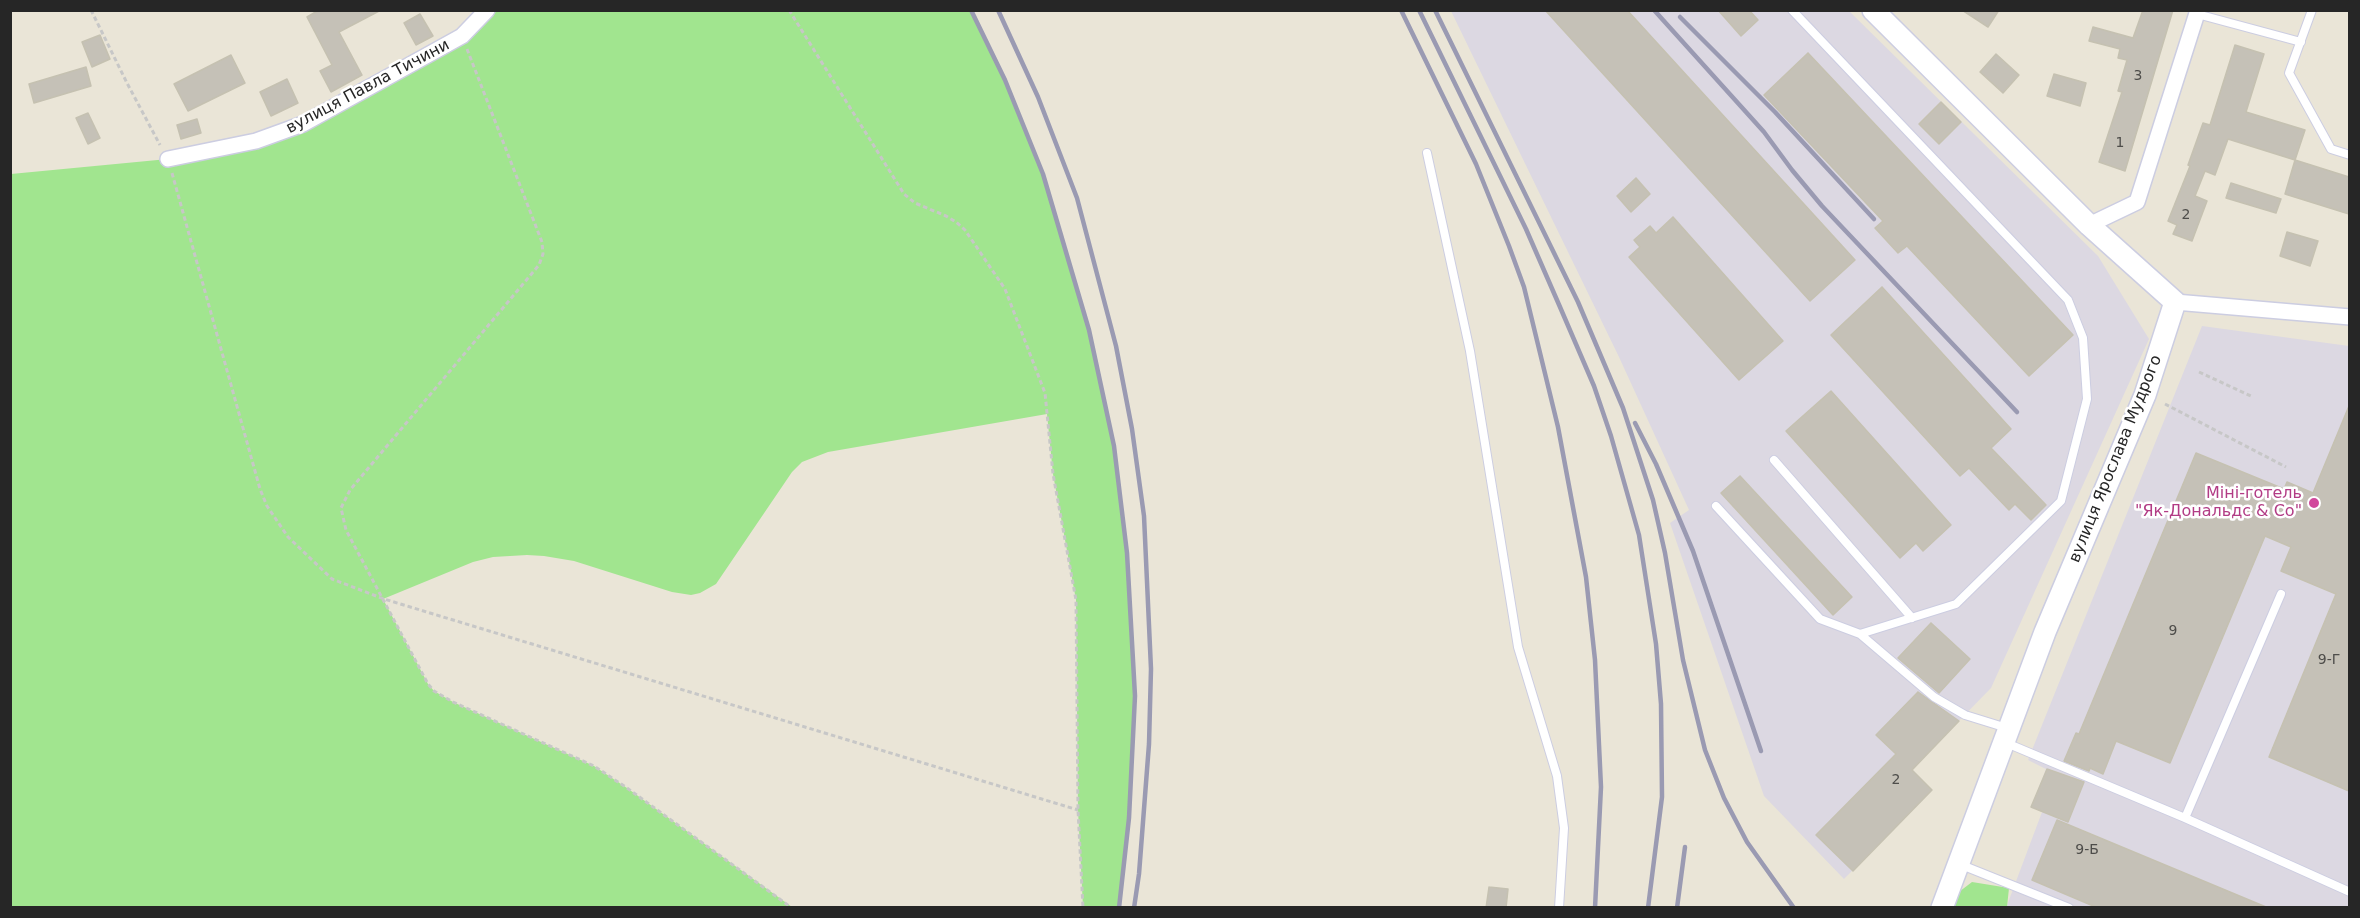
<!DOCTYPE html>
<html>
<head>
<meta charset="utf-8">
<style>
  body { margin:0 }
  #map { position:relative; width:2360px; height:918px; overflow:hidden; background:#eae5d7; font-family:"DejaVu Sans",sans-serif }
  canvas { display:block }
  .frame { position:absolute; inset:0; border:12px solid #262626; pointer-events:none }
</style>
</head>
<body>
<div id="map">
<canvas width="2360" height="918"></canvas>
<div class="frame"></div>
</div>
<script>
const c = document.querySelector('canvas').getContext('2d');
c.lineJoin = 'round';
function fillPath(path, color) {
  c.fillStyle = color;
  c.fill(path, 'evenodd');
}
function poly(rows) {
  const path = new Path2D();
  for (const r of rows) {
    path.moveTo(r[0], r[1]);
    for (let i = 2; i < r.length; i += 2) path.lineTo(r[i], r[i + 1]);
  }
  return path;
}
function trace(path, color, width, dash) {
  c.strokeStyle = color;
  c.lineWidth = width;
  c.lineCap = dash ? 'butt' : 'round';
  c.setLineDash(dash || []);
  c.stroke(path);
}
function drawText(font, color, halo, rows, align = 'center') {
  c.font = font + ' "DejaVu Sans",sans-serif';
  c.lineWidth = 5;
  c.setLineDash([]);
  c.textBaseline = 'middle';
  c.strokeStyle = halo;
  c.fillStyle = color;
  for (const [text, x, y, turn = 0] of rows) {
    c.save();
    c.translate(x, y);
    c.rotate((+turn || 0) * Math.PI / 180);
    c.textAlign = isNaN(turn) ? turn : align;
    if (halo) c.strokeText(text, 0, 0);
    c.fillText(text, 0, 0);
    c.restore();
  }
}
fillPath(poly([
  [1451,11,1849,11,2098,256,2149,339,1991,688,1912,769,1932,790,1844,879,1764,796,1670,523,1689,510,1619,357],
  [2202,326,2349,346,2349,907,2006,908,2042,812,2031,807,2046,769,2028,760]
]), '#dcd8e2');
fillPath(poly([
  [487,11,971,11,1005,80,1043,174,1089,330,1114,446,1127,553,1135,696,1129,818,1119,907,1083,907,1078,810,1076,600,1053,474,1047,414,828,452,802,462,792,472,716,584,700,593,691,595,672,592,574,561,544,556,527,555,493,557,473,562,383,599,428,684,434,691,453,702,594,766,627,788,792,907,11,908,11,174,168,159,256,141,462,36],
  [1972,882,2009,888,2007,907,1950,908,1951,898]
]), '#a1e58f');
const building = poly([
  [319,10,381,10,339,32,362,75,331,92,320,71,332,65,307,17,319,10],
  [1545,10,1627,10,1855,260,1810,301,1545,10],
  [1718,10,1749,10,1758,20,1741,36,1718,10],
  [1962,10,1999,10,1988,27,1962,10],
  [2143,10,2173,10,2125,171,2099,162,2122,92,2118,91,2127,60,2118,58,2120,49,2089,41,2093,27,2133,38,2143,10],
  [420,14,433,36,416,45,404,23,420,14],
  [100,35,110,59,92,67,82,42,100,35],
  [2235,45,2264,54,2246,112,2305,130,2295,160,2228,139,2215,175,2205,171,2195,196,2207,201,2192,241,2173,234,2177,225,2168,221,2190,166,2188,165,2203,123,2210,125,2235,45],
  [1808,53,2073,335,2029,376,1907,246,1898,253,1875,228,1883,221,1764,95,1808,53],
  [1996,54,2019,75,2003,93,1980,72,1996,54],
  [231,55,245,83,188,111,174,84,231,55],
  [86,67,91,86,34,103,29,84,86,67],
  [2054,74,2086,83,2080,106,2047,96,2054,74],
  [287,79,298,103,271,116,260,92,287,79],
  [1941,102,1961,122,1939,144,1919,124,1941,102],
  [88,113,100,138,88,144,76,118,88,113],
  [197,119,201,133,181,139,177,125,197,119],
  [2295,160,2349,177,2349,214,2285,194,2295,160],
  [1636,178,1650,194,1631,212,1617,196,1636,178],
  [2231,183,2281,199,2276,213,2226,198,2231,183],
  [1673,217,1783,341,1739,380,1629,257,1640,247,1634,240,1650,226,1656,233,1673,217],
  [2287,232,2318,241,2310,266,2280,256,2287,232],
  [1882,287,2011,429,1991,448,2046,505,2031,520,2015,504,2009,510,1969,468,1960,476,1831,335,1882,287],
  [1831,391,1951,525,1923,551,1916,543,1900,558,1786,431,1831,391],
  [2349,406,2349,791,2269,757,2336,594,2281,571,2291,547,2265,536,2170,763,2116,741,2103,774,2090,768,2089,771,2064,761,2076,733,2079,734,2196,453,2284,489,2287,482,2313,493,2349,406],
  [1740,476,1852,597,1833,615,1721,493,1740,476],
  [1931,623,1970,659,1939,693,1898,658,1931,623],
  [1918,692,1959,721,1912,770,1932,790,1853,871,1816,835,1896,754,1876,735,1918,692],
  [2047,769,2084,782,2068,822,2031,807,2047,769],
  [2057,820,2266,907,2266,908,2098,908,2032,880,2057,820],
  [1489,887,1508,889,1506,908,1486,908,1489,887]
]);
fillPath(building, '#c5c1b7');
trace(building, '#c5c1b1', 1.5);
const lane = poly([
  [1792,10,2068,300,2083,338,2087,399,2061,501,1956,604,1860,634],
  [2312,10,2289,73,2331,149,2350,155],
  [2197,14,2301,42],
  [1427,153,1470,351,1518,647,1557,776,1564,828,1559,908],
  [1774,460,1912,618],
  [1716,506,1820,619,1860,634,1934,697,1965,715,2007,728],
  [2004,742,2185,818,2350,892],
  [2185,818,2281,594],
  [1959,864,2069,908]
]);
const street = poly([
  [168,159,256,141,303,124,462,36,487,10],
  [2089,225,2137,202,2198,10],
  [2175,302,2350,317]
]);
const secondary = poly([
  [1873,10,2089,225,2175,302,2145,395,2045,632,1942,908]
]);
trace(lane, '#cccde1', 10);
trace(street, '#cccde1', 18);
trace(secondary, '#cccde1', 24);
trace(poly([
  [91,10,127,83,160,145],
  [789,10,904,194,915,203,946,216,956,222,965,230,1005,289,1045,393,1053,474,1076,600,1078,810,1083,908],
  [467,49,542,242,543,254,539,265,350,490,341,508,346,530,428,684,434,691,453,702,594,766,627,788,792,908],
  [172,173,260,489,267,506,288,537,332,579,384,599,1078,810],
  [2199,372,2253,397],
  [2165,404,2286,467]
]), '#c7c7c7', 3, [4.5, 3]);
trace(lane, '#fff', 8);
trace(street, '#fff', 15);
trace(secondary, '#fff', 21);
trace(poly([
  [971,10,1005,80,1043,174,1089,330,1114,446,1127,553,1135,696,1129,818,1119,908],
  [998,10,1038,97,1077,198,1116,346,1132,429,1144,516,1151,669,1149,744,1139,874,1134,908],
  [1401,10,1476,164,1509,246,1524,287,1558,427,1586,577,1595,660,1601,787,1595,908],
  [1419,10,1526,229,1560,307,1594,386,1611,436,1639,535,1656,644,1661,704,1662,797,1648,908],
  [1435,10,1578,302,1623,408,1653,500,1665,553,1683,660,1705,750,1724,798,1747,842,1794,908],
  [1654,10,1764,132,1792,170,1822,206,2017,412],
  [1680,17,1775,112,1874,219],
  [1635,423,1656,464,1693,551,1761,751],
  [1677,908,1685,847]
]), '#9a9ab2', 4.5);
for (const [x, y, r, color] of [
  [2314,503,6,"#d1479c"]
]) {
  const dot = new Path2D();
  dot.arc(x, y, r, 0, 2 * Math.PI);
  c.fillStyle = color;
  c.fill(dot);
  trace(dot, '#fff', 2);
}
drawText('14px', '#4e4d4a', null, [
  ["3",2138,76],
  ["1",2120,143],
  ["2",2186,215],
  ["9",2173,631],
  ["9-Г",2329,660],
  ["2",1896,780],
  ["9-Б",2087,850]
]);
drawText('16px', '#262626', '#fff', [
  ["вулиця Павла Тичини",368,87,-28],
  ["вулиця Ярослава Мудрого",2116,459,-68]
]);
drawText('16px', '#b23c85', '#fff', [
  ["Міні-готель",2302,494],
  ["\"Як-Дональдс & Co\"",2302,512]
], 'right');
</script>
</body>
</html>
